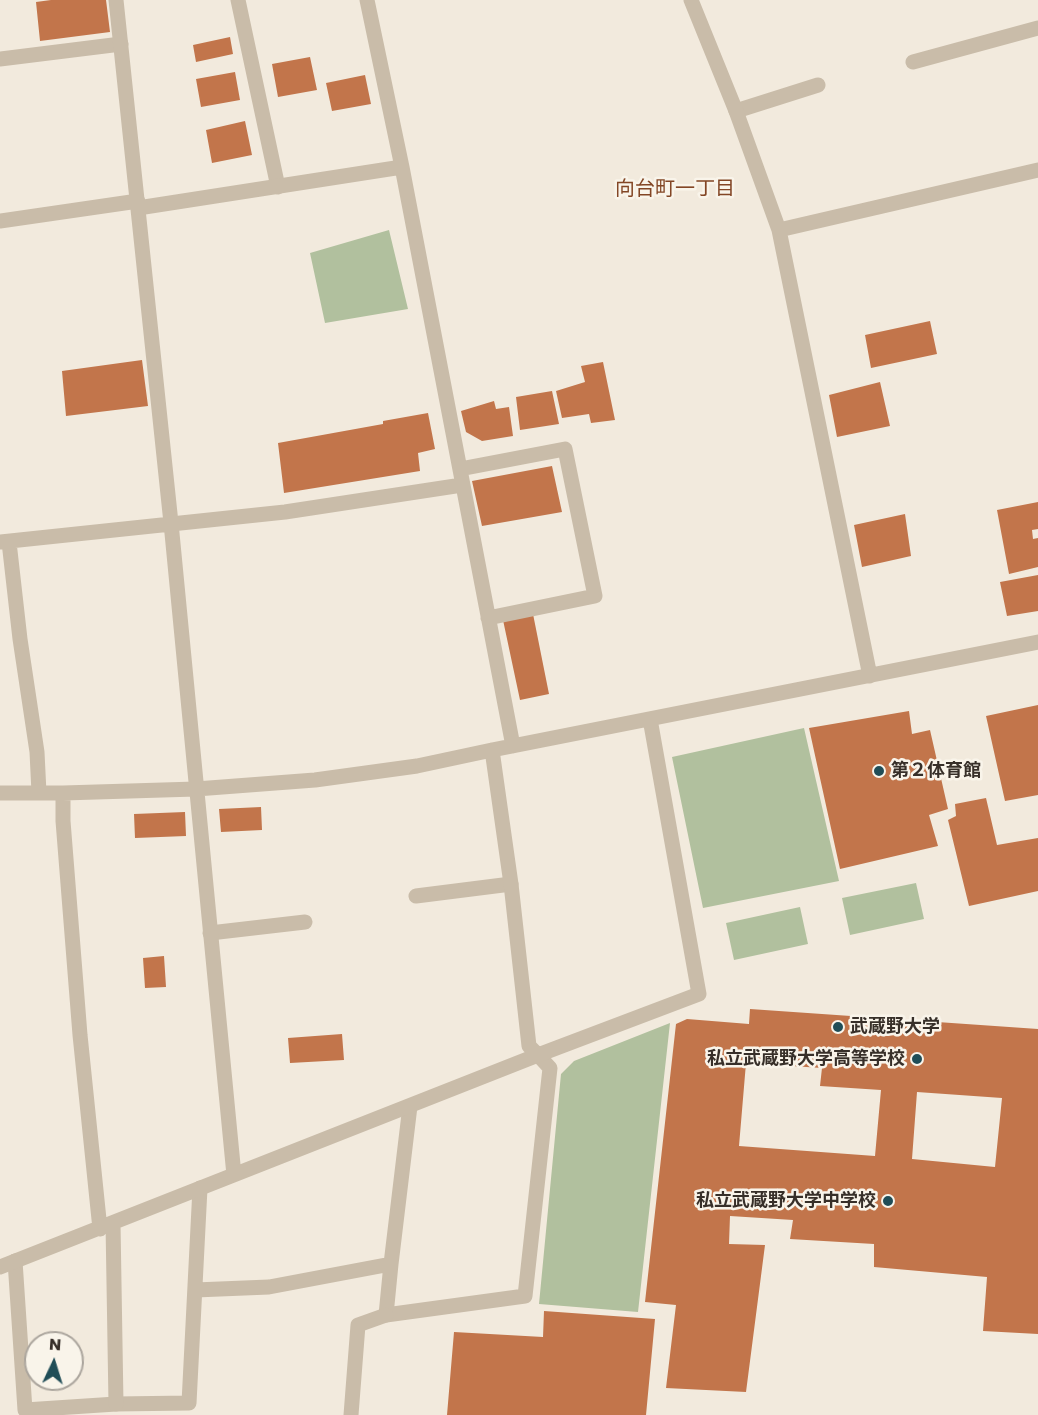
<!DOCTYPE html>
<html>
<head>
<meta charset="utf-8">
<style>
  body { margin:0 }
  #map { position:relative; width:1038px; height:1415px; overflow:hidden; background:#f2eadd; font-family:Poppins,sans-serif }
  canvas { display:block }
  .north { position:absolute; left:24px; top:1331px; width:60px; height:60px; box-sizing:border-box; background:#f9f4ea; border:2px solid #aba59d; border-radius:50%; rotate:4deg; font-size:16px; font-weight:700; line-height:24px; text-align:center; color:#372f29 }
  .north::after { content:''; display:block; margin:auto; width:21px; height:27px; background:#204d57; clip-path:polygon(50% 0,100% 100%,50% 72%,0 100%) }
</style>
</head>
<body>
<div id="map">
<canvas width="1038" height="1415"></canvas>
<div class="north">N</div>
</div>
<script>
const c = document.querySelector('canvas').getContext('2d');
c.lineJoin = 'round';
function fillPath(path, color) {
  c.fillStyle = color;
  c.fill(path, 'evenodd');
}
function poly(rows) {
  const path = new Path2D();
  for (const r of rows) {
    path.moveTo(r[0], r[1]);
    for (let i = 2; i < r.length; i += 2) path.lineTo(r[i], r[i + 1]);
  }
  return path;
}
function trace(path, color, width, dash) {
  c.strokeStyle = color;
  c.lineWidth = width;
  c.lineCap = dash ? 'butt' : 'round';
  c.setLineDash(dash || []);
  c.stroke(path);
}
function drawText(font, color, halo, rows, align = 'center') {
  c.font = font + ' Poppins,"Noto Sans JP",sans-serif';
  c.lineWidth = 5;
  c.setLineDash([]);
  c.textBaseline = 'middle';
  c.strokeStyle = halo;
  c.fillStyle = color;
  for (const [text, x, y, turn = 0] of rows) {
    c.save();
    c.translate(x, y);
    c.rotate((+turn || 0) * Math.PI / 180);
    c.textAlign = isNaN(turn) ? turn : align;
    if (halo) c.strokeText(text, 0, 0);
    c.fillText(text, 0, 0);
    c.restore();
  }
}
fillPath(poly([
  [389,230,408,309,325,323,310,253],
  [804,728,839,881,703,908,672,757],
  [916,883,924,919,850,935,842,898],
  [800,907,808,944,734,960,726,923],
  [670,1023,638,1312,539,1304,561,1074,574,1061]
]), '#b1c09e');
fillPath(poly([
  [51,0,106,0,110,32,40,41,36,2],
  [230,37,233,54,196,62,193,45],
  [310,57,317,90,278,97,272,64],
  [235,72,240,100,201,107,196,79],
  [365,75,371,104,332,111,326,83],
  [245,121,252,155,212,163,206,130],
  [930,321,937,354,871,368,865,335],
  [142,360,148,406,66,416,62,371],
  [603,362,615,420,591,423,589,414,562,418,556,391,585,382,581,366],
  [880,382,890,426,837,437,829,395],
  [552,391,559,424,520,430,516,397],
  [494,401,496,409,509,407,513,436,482,441,466,432,461,411],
  [428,413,435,449,418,453,420,471,284,493,278,443,383,424,383,421],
  [552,466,562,512,482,526,472,481],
  [1038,502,1038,529,1032,530,1033,539,1038,538,1038,567,1009,574,997,510],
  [905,514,911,556,862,567,854,525],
  [1038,575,1038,611,1007,616,1000,582],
  [533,614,549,694,520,700,503,620],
  [1038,705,1038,795,1005,801,986,716],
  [909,711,912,734,930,730,948,809,929,815,938,846,840,869,809,728],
  [986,798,997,845,1038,838,1038,891,969,906,948,820,956,816,955,804],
  [261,807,262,830,221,832,219,809],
  [185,812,186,836,135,838,134,814],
  [164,956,166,987,145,988,143,958],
  [750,1009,1038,1029,1038,1334,983,1331,987,1277,874,1267,874,1244,790,1239,793,1220,730,1216,729,1244,765,1245,746,1392,666,1388,676,1305,645,1302,676,1024,687,1019,749,1024],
  [746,1063,822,1068,820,1086,881,1090,875,1156,739,1146],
  [917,1092,1002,1098,995,1167,912,1159],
  [342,1034,344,1060,290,1063,288,1038],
  [544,1311,655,1319,646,1415,447,1415,454,1332,543,1337]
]), '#c2754b');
trace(poly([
  [238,0,278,187],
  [0,59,121,44],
  [913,62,1038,28],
  [736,111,818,85],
  [416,896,511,884],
  [210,933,305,922],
  [410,1106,391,1264,386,1315,525,1296,550,1068,538,1055],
  [15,1261,25,1410,116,1404,189,1403,200,1188],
  [195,1290,269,1287,391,1264]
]), '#c9bca9', 15);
trace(poly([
  [116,0,171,523,234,1175],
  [367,0,402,167,513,746],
  [691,0,736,111,779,230,870,676],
  [138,208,402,167],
  [0,221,138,201],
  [779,230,1038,170],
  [460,469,565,449,595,596,488,618],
  [0,542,285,512,462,485],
  [9,542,20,639,37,752,39,793],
  [492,750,511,884,529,1046,538,1055],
  [0,793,63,793,196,789,315,780,417,766,492,750,1038,642],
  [63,793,63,821,80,1035,100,1229],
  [113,1223,116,1404],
  [0,1267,538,1055,699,994,650,719],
  [351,1415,358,1325,386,1315]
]), '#c9bca9', 15);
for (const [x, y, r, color] of [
  [879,771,6,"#204d57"],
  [838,1027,6,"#204d57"],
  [917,1059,6,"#204d57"],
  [888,1201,6,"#204d57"]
]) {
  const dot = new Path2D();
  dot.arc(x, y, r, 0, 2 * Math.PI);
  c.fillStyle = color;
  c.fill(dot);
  trace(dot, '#f9f4ea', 2);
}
drawText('bold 18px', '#372f29', '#f9f4ea', [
  ["第２体育館",891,771],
  ["武蔵野大学",850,1027],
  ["私立武蔵野大学高等学校",905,1059,"right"],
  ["私立武蔵野大学中学校",876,1201,"right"]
], 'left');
drawText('20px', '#834625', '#f9f4ea', [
  ["向台町一丁目",675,190]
]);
</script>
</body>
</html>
